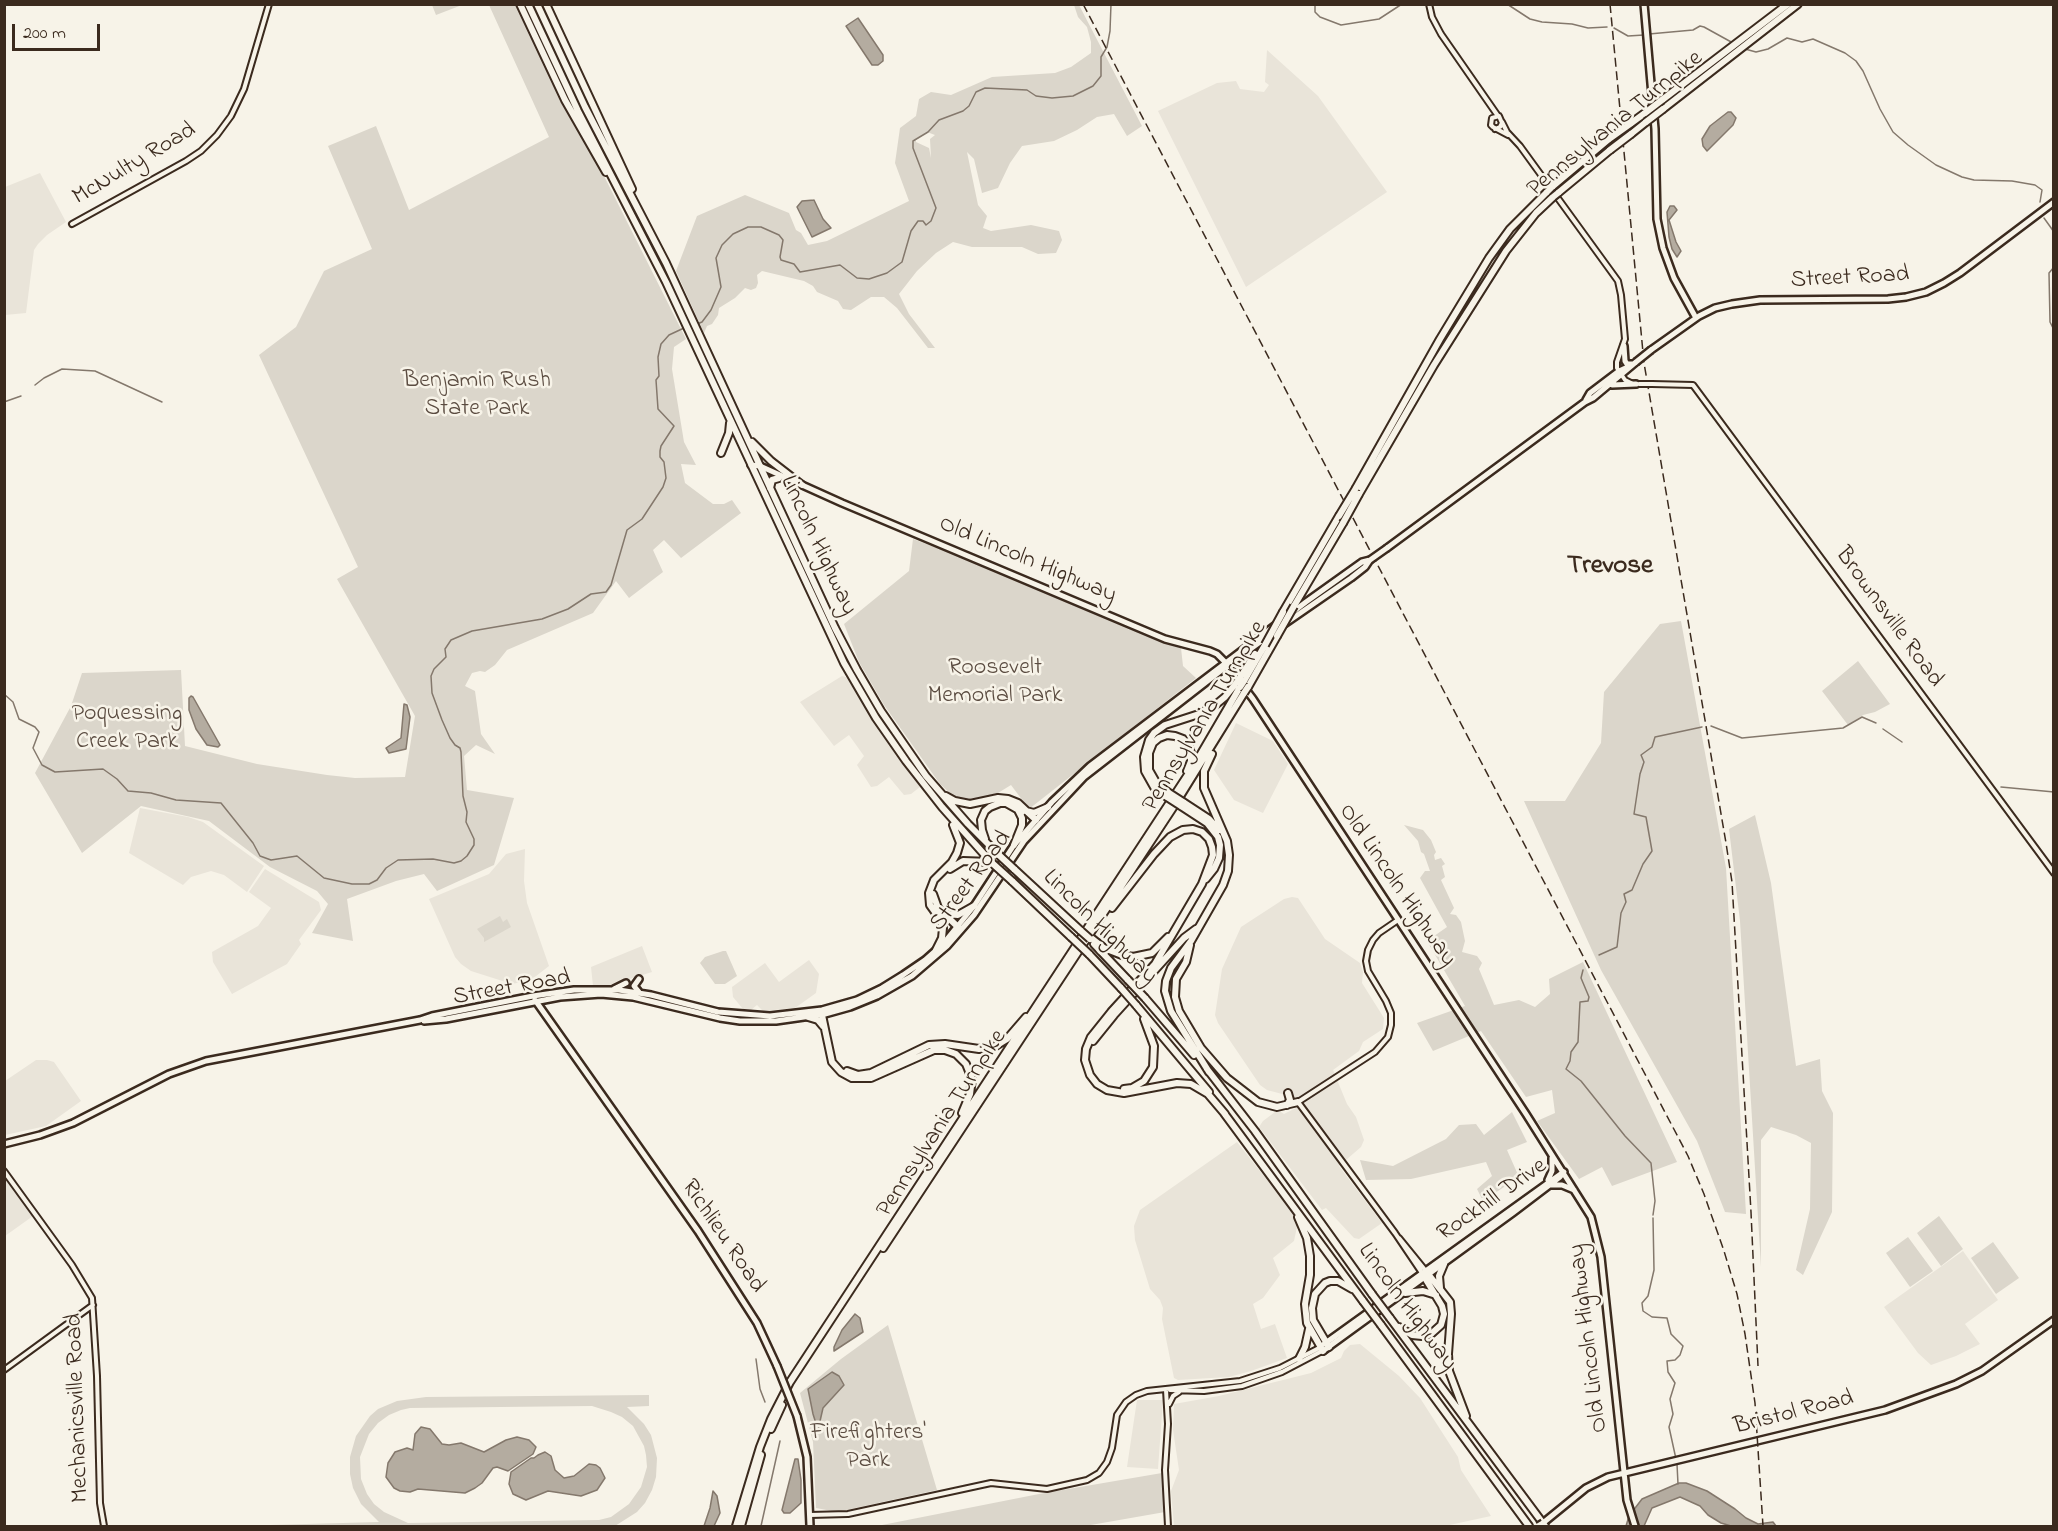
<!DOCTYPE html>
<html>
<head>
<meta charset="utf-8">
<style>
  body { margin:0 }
  #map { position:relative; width:2058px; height:1531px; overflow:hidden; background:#f7f3e8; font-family:"Indie Flower",sans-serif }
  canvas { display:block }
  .frame { position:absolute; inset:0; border:6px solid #3b2a1e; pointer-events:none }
  .scale { position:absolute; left:12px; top:24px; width:88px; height:27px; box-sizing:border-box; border:3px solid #3b2a1e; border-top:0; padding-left:8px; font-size:18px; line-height:21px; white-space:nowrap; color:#3b2a1e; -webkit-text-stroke:4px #f7f3e8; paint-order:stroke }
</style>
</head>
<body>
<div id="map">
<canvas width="2058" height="1531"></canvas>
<div class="frame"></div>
<div class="scale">200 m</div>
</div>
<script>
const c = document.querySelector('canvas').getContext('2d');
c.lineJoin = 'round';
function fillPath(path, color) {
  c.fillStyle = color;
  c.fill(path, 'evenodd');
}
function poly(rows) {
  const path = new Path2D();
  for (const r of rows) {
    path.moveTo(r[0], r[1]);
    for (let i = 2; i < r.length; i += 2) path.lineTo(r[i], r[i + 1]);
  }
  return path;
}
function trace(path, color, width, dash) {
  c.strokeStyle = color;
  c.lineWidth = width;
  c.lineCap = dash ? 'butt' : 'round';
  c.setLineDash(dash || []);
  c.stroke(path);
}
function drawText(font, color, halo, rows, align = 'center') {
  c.font = font + ' "Indie Flower",sans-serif';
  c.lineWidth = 5;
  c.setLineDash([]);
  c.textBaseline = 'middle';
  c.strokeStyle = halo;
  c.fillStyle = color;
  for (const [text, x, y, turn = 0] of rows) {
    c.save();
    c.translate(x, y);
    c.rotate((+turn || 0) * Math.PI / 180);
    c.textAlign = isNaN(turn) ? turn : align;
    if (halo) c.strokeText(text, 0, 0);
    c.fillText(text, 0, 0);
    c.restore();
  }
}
fillPath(poly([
  [1267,50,1318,96,1387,192,1246,287,1158,111,1217,83,1236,81,1240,89,1264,92,1269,85,1265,82],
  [40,173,66,222,47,235,38,244,34,250,26,313,5,315,5,187],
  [842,676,846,677,880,730,920,787,911,794,904,795,889,777,877,786,871,787,857,765,864,756,849,735,834,746,800,702],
  [1236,723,1273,741,1288,764,1263,813,1234,800,1214,770],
  [140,808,188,817,203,822,264,866,247,892,224,875,211,871,191,877,183,885,129,853],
  [525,849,524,881,527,903,549,966,531,980,512,984,471,971,461,964,455,957,429,899,489,874,506,854],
  [265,869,319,902,321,910,299,940,301,944,287,964,232,994,213,962,212,952,258,926,271,908,249,892],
  [1292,897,1298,898,1325,939,1360,963,1363,972,1362,983,1384,1018,1383,1029,1363,1042,1359,1051,1333,1070,1347,1104,1356,1117,1364,1140,1361,1147,1339,1166,1382,1223,1359,1239,1354,1238,1326,1208,1322,1210,1259,1127,1263,1121,1275,1112,1281,1112,1284,1114,1296,1108,1286,1095,1267,1090,1260,1085,1218,1023,1215,1015,1222,969,1241,927,1284,899],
  [642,946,652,972,613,984,612,987,593,986,591,967],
  [809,960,819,974,816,993,795,1008,763,1011,757,1005,751,1010,743,1009,733,997,732,987,765,963,779,982],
  [36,1060,47,1060,54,1062,81,1101,46,1126,5,1135,5,1081],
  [1237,1142,1295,1215,1298,1222,1294,1241,1273,1258,1280,1275,1263,1298,1253,1304,1261,1329,1275,1324,1287,1358,1251,1371,1229,1377,1178,1380,1174,1378,1162,1319,1163,1308,1160,1300,1150,1289,1135,1240,1134,1226,1140,1210],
  [5,1177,33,1216,5,1236,4,1236],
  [1963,1251,1998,1300,1965,1324,1980,1344,1956,1356,1931,1365,1918,1353,1884,1307],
  [1360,1344,1399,1376,1420,1398,1458,1457,1461,1470,1491,1516,1445,1526,1174,1526,1171,1491,1179,1470,1173,1430,1174,1404,1219,1396,1311,1373,1341,1358,1344,1351,1350,1345],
  [1137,1400,1163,1400,1158,1469,1127,1467]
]), '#e9e4d9');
fillPath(poly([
  [432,5,462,5,436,15],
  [489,5,518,5,686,339,674,347,672,369,684,442,696,465,681,464,685,483,713,504,724,504,732,500,741,513,681,558,664,540,653,550,663,572,629,598,616,581,593,613,507,650,495,665,485,672,480,671,472,673,465,686,475,691,481,734,495,754,476,745,464,756,467,790,514,798,494,865,437,891,424,874,396,881,347,899,353,941,312,933,328,904,317,891,270,867,209,821,141,806,82,853,35,773,71,706,82,673,181,670,185,746,257,764,327,775,355,778,405,777,415,716,337,579,358,567,259,355,296,327,324,271,372,249,328,146,376,126,409,210,549,137],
  [1074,5,1079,5,1142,126,1127,136,1114,114,1097,117,1077,130,1054,141,1022,146,1010,163,998,188,982,193,974,159,967,152,978,205,987,216,983,228,991,231,1031,225,1059,231,1062,240,1056,253,1038,254,1022,247,972,247,953,242,936,253,917,271,899,294,909,314,935,348,928,348,897,308,884,297,871,297,851,310,843,309,838,301,817,292,813,286,804,281,762,271,757,275,758,283,756,288,751,290,745,288,735,298,719,308,718,315,712,324,707,326,704,333,676,271,697,216,745,195,789,213,796,230,801,233,808,245,827,241,909,201,895,163,900,128,916,116,919,99,931,92,951,95,992,77,1055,73,1071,67,1091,53,1091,42,1087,27,1078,17],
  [927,132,935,135,930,139,931,158,929,148,916,142,916,140],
  [913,539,1015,577,1181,648,1183,666,1196,678,1029,809,1011,785,998,793,971,800,954,797,940,784,884,705,859,662,844,624,909,571],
  [1681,621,1726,868,1746,1214,1725,1212,1697,1141,1601,970,1524,801,1565,801,1601,743,1604,692,1660,624],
  [1858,661,1890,704,1875,712,1863,715,1848,725,1822,691],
  [1755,815,1771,883,1796,1066,1820,1059,1822,1091,1833,1113,1832,1212,1803,1275,1796,1270,1810,1209,1811,1143,1796,1135,1771,1127,1761,1140,1761,1267,1740,921,1729,829],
  [1404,825,1423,830,1431,840,1436,852,1434,855,1435,860,1441,858,1445,864,1442,866,1445,877,1441,880,1454,908,1450,914,1456,915,1461,922,1465,941,1462,952,1477,956,1482,963,1479,969,1494,1005,1519,1000,1535,1007,1550,994,1549,979,1583,962,1677,1162,1612,1186,1602,1167,1579,1179,1537,1121,1555,1113,1552,1090,1526,1097,1481,1031,1433,1051,1417,1023,1465,1006,1427,941,1447,927,1420,878,1425,871,1430,871,1424,854,1421,852,1418,841],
  [500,916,503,922,507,919,511,927,484,942,484,938,477,929],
  [723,951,726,951,737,976,725,984,715,984,700,963,705,957],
  [1512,1112,1527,1142,1507,1150,1519,1177,1483,1201,1477,1189,1492,1176,1486,1162,1411,1179,1366,1180,1360,1160,1393,1166,1446,1139,1459,1125,1476,1124,1484,1135],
  [1939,1216,1963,1249,1941,1266,1917,1233],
  [1908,1237,1933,1271,1910,1287,1886,1253],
  [1993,1242,2019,1278,1996,1294,1971,1258],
  [888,1325,937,1490,837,1512,816,1508,813,1442,800,1393,841,1359],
  [649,1395,649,1406,627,1407,644,1424,651,1435,657,1458,656,1477,652,1490,645,1503,637,1512,615,1526,270,1526,270,1525,379,1522,361,1504,353,1488,350,1474,350,1457,356,1436,370,1416,378,1409,397,1401,426,1397],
  [592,1406,611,1412,622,1417,633,1426,644,1446,646,1455,647,1467,641,1487,629,1504,611,1517,599,1520,408,1523,384,1512,374,1504,367,1494,361,1479,360,1457,369,1434,378,1423,389,1415,401,1410,410,1408],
  [1162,1473,1165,1512,1085,1526,877,1526,1039,1494]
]), '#dbd6cb');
const water = poly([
  [858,18,883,55,883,61,878,65,872,65,846,26,858,18],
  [1728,112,1731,112,1736,118,1733,125,1707,151,1703,146,1702,139,1710,126,1728,112],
  [814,200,823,219,831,228,812,237,797,207,802,201,814,200],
  [1670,206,1674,206,1677,210,1669,220,1676,242,1681,251,1677,257,1672,249,1669,237,1667,212,1670,206],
  [191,696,193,697,220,745,218,747,207,745,196,729,189,710,189,698,191,696],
  [404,704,407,705,410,717,406,749,389,753,386,748,401,738,404,704],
  [855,1314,860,1318,863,1332,834,1351,834,1347,842,1330,855,1314],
  [832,1372,839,1376,844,1385,823,1408,818,1430,813,1414,808,1389,832,1372],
  [421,1427,430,1429,442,1444,449,1445,461,1443,484,1452,506,1440,517,1437,529,1440,536,1447,533,1454,508,1471,497,1467,493,1468,482,1483,475,1488,465,1493,418,1489,410,1492,400,1491,394,1488,386,1477,388,1463,395,1452,407,1448,413,1450,415,1434,421,1427],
  [545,1452,551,1456,555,1470,564,1478,574,1476,589,1464,596,1465,600,1468,605,1478,597,1490,581,1496,548,1491,526,1500,513,1494,509,1484,511,1472,531,1458,534,1458,538,1455,545,1452],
  [795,1459,798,1459,801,1480,801,1503,790,1513,784,1513,782,1510,795,1459],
  [1679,1483,1686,1483,1707,1491,1735,1509,1746,1518,1758,1524,1773,1522,1776,1526,1731,1526,1721,1523,1708,1515,1700,1506,1680,1497,1652,1508,1644,1526,1626,1526,1629,1516,1642,1499,1679,1483],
  [713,1491,717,1496,720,1513,714,1526,704,1526,710,1508,713,1491]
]);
fillPath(water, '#b4aca0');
trace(water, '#84786c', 1.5);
trace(poly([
  [1315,4,1315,12,1320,17,1341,25,1379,19,1402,4],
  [1507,4,1530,19,1542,22,1572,24,1588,28,1607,27],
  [1614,28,1628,36,1644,35],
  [1649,34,1693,30,1700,26,1704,27,1733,43],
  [1745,49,1756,52,1768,49,1787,38,1802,42,1813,39,1845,53,1856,61,1863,71,1880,109,1893,132,1908,145,1936,165,1962,177,1974,180,2012,181,2035,185,2042,190,2040,202],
  [2044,218,2054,232],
  [2054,267,2049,273,2050,322,2054,330],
  [697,324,702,322,711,310,721,287,716,258,722,245,733,234,748,227,761,227,779,235,783,240,780,257,781,260,794,264,800,272,840,265,857,278,869,279,887,273,902,262,911,231,918,221,923,221,926,225,931,221,936,208,913,148,913,141,928,132,939,120,963,111,969,106,976,92,985,88,1027,90,1036,96,1052,98,1073,96,1093,86,1101,76,1101,57,1107,47,1110,31,1111,4],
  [35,385,44,378,62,369,95,371,162,402],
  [4,402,21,396],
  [4,694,13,702,19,719,35,727,39,732,33,748,42,765,55,772,103,769,117,779,128,791,151,793,176,800,221,803,253,843,260,856,271,860,297,856,324,878,352,884,369,884,377,880,386,868,398,860,433,859,454,863,461,861,467,856,474,845,474,839,466,822,467,812,463,796,461,752,460,748,455,745,450,738,442,720,432,693,431,676,434,669,446,657,445,649,451,640,472,631,542,619,568,609,591,594,606,592,611,585,627,530,642,519,663,487,666,478,664,462,660,457,660,451,661,446,674,426,658,409,656,380,659,376,658,357,661,344,669,335,684,328],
  [1711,726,1742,738,1843,728,1862,717,1876,723],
  [1883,729,1902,742],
  [2001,787,2054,792],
  [1599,955,1617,947,1621,913,1626,902,1624,894,1632,890,1643,864,1652,851,1646,817,1634,814,1640,774,1644,762,1641,755,1652,747,1655,737,1702,727],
  [1583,970,1581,978,1589,997,1588,1001,1580,1002,1578,1042,1571,1052,1570,1061,1566,1069,1581,1081,1625,1136,1651,1163,1655,1201,1653,1215],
  [1653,1218,1654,1270,1648,1296,1642,1303,1643,1311,1652,1317,1667,1318,1671,1334,1683,1346,1680,1355,1675,1360,1667,1361,1668,1372,1675,1383,1670,1399,1673,1414,1669,1427,1676,1459],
  [756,1359,760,1389,765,1402],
  [1677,1464,1678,1484],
  [761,1526,780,1441]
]), '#84786c', 1.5);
const minor = poly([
  [1429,4,1432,17,1441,34,1498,116],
  [1502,122,1507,132,1520,146,1618,281,1621,295,1625,339,1617,362,1617,368,1625,380,1633,384],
  [1495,129,1500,127,1502,123,1499,116,1492,118,1491,125,1493,127,1508,135],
  [72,224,186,161,201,151,217,135,231,116,244,89,269,4],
  [1652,384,1693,385,2054,873],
  [1398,920,1379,933,1373,940,1368,950,1366,961,1368,971,1386,1001,1391,1013,1391,1025,1388,1037,1375,1052,1298,1102,1395,1233,1422,1273],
  [4,1171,72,1265,92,1298,97,1376,100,1503,104,1526],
  [1399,1238,1425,1270],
  [4,1370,93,1305],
  [1166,1390,1168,1424,1165,1470,1168,1526],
  [1170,1390,1204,1391,1242,1386,1282,1372,1322,1351],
  [1169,1404,1173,1396,1179,1392],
  [810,1515,848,1514,991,1483,1047,1489,1087,1480,1099,1473,1107,1462,1112,1448,1117,1415,1126,1402,1136,1395,1147,1391,1240,1381,1280,1368,1321,1347]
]);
const major = poly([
  [1644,4,1655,129,1657,219,1663,248,1674,278,1696,318],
  [1624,346,1625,361,1627,364,1632,364],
  [1651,350,1699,316,1715,308,1732,304,1760,300,1888,299,1906,297,1926,292,1944,283,1960,273,2054,202],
  [1612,385,1636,384],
  [1586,400,1590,393,1619,371,1630,366],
  [751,465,760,466,842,503,1165,639,1210,651,1217,654,1225,662,1253,699,1526,1114,1591,1217,1601,1257,1627,1500,1635,1526],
  [1387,548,1585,402,1593,398,1636,362],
  [1283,625,1351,578,1365,567,1369,561],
  [639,979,634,986,639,992],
  [614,989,626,983],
  [535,1000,698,1231,757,1323,777,1366],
  [424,1021,446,1019,560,997,601,994,633,997,720,1018,740,1021,776,1021,825,1014,850,1007,877,996,912,976,947,946,974,915,1024,841,1084,777,1223,669,1271,634],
  [4,1144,40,1135,73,1123,169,1074,206,1061,420,1020,432,1016,533,996,574,990,619,990,651,995,718,1012,770,1016,822,1010,857,1000,882,988,903,975,925,960,943,944,974,906,1014,845,1052,802,1090,766,1306,602,1362,562,1370,560],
  [1548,1180,1552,1171,1552,1158],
  [1551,1185,1562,1185,1574,1190],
  [1324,1344,1562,1173],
  [1323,1351,1514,1212,1560,1177,1564,1172],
  [797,1416,807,1457,810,1526],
  [1543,1523,1586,1488,1608,1477,1885,1410,1956,1384,1982,1371,2054,1320]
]);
const highway = poly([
  [520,4,565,100,606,172],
  [528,4,578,111,666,282,844,663,876,718,906,761,942,807,991,862],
  [537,4,585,107,666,263,835,628,857,670,881,711,926,776,968,824,1000,856],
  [546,4,632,189],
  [1662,100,1788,4],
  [1663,109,1798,4],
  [1630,124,1645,113],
  [1631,134,1646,122],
  [1552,187,1609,139],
  [1558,193,1610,150],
  [752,442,771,461,802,485],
  [721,453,729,433,730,423],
  [770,488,772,480,779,478],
  [1356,488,1440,339,1489,258,1510,229,1547,192],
  [1359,494,1434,365,1506,251,1536,213,1553,197],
  [1294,606,1343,523],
  [1283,612,1339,516],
  [1241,676,1255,654],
  [1244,681,1265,645],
  [1248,687,1277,636],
  [1169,793,1157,784,1149,770,1149,753,1153,743,1159,738,1167,735,1175,736,1183,739,1188,745,1191,753,1191,761,1187,771],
  [946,796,955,801,970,804,998,798,1008,799,1018,803,1036,820],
  [1167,797,1154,787,1145,771,1144,757,1149,740,1154,733,1165,725,1199,714,1213,707,1225,697,1237,682],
  [1183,802,1209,819,1219,830],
  [1181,806,1207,823,1218,837,1220,845,1219,858,1214,869,1206,879],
  [1026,811,1034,813,1048,807],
  [985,839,982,830,981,820,985,811,990,807,1000,803,1006,803,1022,812],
  [1014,845,1022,825,1022,818,1018,810],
  [950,869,963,861,991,862],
  [1014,869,1081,931],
  [1012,881,1071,937],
  [933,894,938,908,958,927],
  [1112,908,1154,854,1170,837,1183,830,1193,829,1202,832,1209,839,1212,847,1213,855,1202,884,1155,964,1111,1012,1091,1037,1086,1049,1085,1060,1090,1075,1097,1084,1107,1090,1124,1093,1177,1083,1191,1084,1208,1094,1225,1114],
  [945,914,958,915,974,906],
  [1090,937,1104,948,1122,955,1133,957,1152,953,1168,937],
  [1094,944,1128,980],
  [1190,945,1186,962,1176,979,1175,997,1179,1011,1201,1048,1227,1078,1258,1102,1277,1107,1298,1102],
  [936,950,942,938,943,928,940,919,930,905,929,893,934,880,952,862,957,853,960,843,953,825],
  [1089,954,1121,988],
  [1145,998,1194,1055],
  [1136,1005,1209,1092],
  [822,1015,832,1062,841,1072,852,1078,871,1078,934,1050,945,1050,956,1054,966,1064,972,1079,970,1094,962,1113],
  [808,1017,818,1020,823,1026],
  [1093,1041,1114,1015,1184,938,1196,929],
  [1207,1069,1255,1131,1372,1294],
  [847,1071,858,1075,871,1073,929,1045,945,1044,979,1049,994,1047,1007,1039,1026,1017],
  [1209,1072,1171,1011,1165,991,1166,981,1171,968,1191,941,1223,885,1228,871,1229,855,1227,841,1204,788,1204,771,1212,754],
  [1124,1089,1132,1088,1144,1081,1153,1067,1154,1046,1144,1019],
  [1287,1105,1290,1100,1288,1093],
  [1224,1113,1363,1301],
  [1298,1217,1307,1238,1310,1256,1310,1275,1305,1304,1307,1323,1323,1351],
  [883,1248,1174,806,1244,693],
  [1429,1275,1450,1302,1451,1314,1448,1354,1449,1371,1466,1416],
  [1440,1288,1439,1276,1444,1264],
  [1405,1293,1423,1291,1436,1295],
  [1390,1318,1545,1526],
  [1381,1325,1529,1526],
  [1399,1327,1412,1335,1422,1336,1431,1334,1441,1325,1444,1314,1442,1306,1425,1278],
  [1329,1347,1313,1320,1312,1308,1315,1294,1325,1283,1330,1281,1338,1281,1352,1289],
  [1299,1359,1305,1347,1309,1329],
  [771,1429,782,1405],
  [736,1526,760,1447,771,1419,790,1382,1195,764,1240,687],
  [741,1526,761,1455]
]);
trace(minor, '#3b2a1e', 8);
trace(major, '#3b2a1e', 10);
trace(highway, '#3b2a1e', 10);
trace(minor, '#f7f3e8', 4);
trace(major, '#f7f3e8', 5);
trace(highway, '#f7f3e8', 6);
trace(poly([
  [1083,4,1688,1156,1704,1194,1724,1251,1737,1294,1745,1334,1755,1403,1763,1526],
  [1610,4,1644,363,1726,843,1732,882,1751,1212,1758,1366]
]), '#3b2a1e', 1.5, [9, 4.5]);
const minorBridge = poly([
  [1639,384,1652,384]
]);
const majorBridge = poly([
  [1636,362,1651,350],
  [1370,560,1387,548],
  [777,1366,797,1416],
  [1538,1526,1543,1523]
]);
const highwayBridge = poly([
  [1645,113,1662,100],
  [1646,122,1663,109],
  [1609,139,1630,124],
  [1610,150,1631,134],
  [1547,192,1552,187],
  [1553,197,1558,193],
  [1339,516,1356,488],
  [1343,523,1359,494],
  [1277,636,1294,606],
  [1265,645,1283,612],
  [1237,682,1241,676],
  [1240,687,1244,681],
  [1244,693,1248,687],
  [1169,793,1183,802],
  [1167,797,1181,806],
  [1000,856,1014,869],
  [991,862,1012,881],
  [1081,931,1090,939],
  [1071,937,1089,954],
  [1128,980,1145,998],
  [1121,988,1136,1005],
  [1372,1294,1390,1318],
  [1363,1301,1381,1325]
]);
trace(minorBridge, '#3b2a1e', 8, []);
trace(majorBridge, '#3b2a1e', 10, []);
trace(highwayBridge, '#3b2a1e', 10, []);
trace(minorBridge, '#f7f3e8', 4);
trace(majorBridge, '#f7f3e8', 5);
trace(highwayBridge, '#f7f3e8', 6);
drawText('24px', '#3b2a1e', '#f7f3e8', [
  ["Pennsylvania Turnpike",1616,125,-39],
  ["McNulty Road",135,165,-31],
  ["Street Road",1850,279,-3],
  ["Lincoln Highway",817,546,65],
  ["Old Lincoln Highway",1027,561,23],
  ["Brownsville Road",1888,618,54],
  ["Pennsylvania Turnpike",1206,717,-59],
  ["Street Road",972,882,-53],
  ["Old Lincoln Highway",1396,886,56],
  ["Lincoln Highway",1099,928,45],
  ["Street Road",512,989,-10],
  ["Pennsylvania Turnpike",943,1124,-57],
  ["Rockhill Drive",1493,1201,-35],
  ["Richlieu Road",722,1237,56],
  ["Lincoln Highway",1406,1308,54],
  ["Old Lincoln Highway",1590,1338,-97],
  ["Mechanicsville Road",79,1408,-92],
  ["Bristol Road",1794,1414,-14]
]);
drawText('24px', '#5b4c41', '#f7f3e8', [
  ["Benjamin Rush",477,382],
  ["State Park",477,410],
  ["Roosevelt",995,669],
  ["Memorial Park",995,697],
  ["Poquessing",127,715],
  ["Creek Park",127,743],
  ["Firefighters'",868,1434],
  ["Park",868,1462]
]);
drawText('bold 27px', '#3b2a1e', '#f7f3e8', [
  ["Trevose",1610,568]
]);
</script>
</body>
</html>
